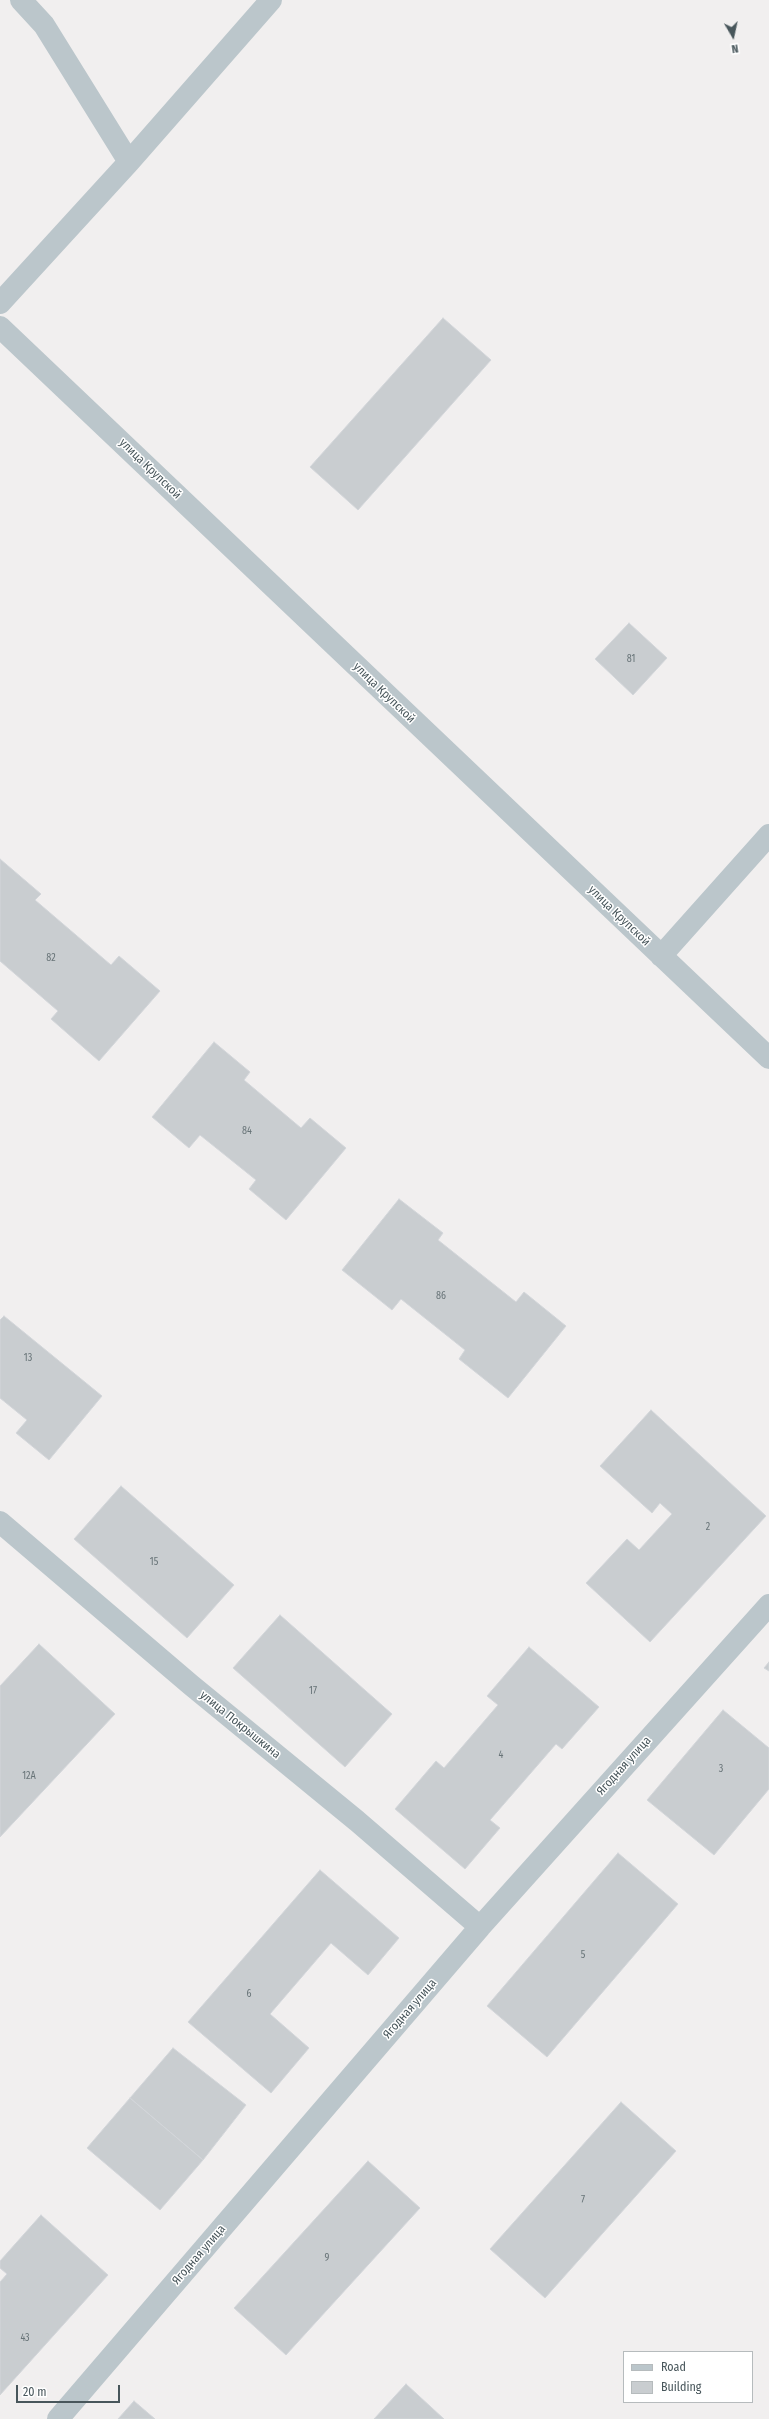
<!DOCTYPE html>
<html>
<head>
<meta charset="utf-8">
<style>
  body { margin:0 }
  #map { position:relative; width:769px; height:2419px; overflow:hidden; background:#f1efef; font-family:"Fira Sans Condensed",sans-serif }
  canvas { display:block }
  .legend { position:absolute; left:623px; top:2351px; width:130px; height:52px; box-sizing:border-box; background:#fff; border:1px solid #b6bbbd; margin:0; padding:5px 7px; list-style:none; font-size:12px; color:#48565b }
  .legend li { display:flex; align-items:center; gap:8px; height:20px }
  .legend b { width:20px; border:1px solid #b6bbbd }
  .north { position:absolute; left:713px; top:16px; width:40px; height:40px; -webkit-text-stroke:3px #fff; paint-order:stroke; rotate:171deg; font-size:11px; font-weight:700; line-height:16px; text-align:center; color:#48565b }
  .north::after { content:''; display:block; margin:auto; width:14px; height:18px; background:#48565b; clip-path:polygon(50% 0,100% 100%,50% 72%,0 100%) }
  .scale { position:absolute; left:16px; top:2385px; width:104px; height:18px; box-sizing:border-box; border:2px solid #48565b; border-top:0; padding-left:5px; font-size:12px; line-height:14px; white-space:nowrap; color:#48565b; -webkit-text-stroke:3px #fff; paint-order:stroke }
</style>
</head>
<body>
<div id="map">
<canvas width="769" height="2419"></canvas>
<ul class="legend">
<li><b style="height:5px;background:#bbc6cb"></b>Road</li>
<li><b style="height:11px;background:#c9cdd0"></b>Building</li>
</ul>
<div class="north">N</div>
<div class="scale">20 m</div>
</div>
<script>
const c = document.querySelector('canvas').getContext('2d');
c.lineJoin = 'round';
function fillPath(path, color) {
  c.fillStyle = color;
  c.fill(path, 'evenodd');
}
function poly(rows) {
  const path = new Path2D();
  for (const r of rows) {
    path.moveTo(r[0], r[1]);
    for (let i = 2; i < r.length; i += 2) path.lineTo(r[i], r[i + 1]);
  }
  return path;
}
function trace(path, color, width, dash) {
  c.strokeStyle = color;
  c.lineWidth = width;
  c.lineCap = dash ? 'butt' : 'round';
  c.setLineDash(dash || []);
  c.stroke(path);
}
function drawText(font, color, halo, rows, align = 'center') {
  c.font = font + ' "Fira Sans Condensed",sans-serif';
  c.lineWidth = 3;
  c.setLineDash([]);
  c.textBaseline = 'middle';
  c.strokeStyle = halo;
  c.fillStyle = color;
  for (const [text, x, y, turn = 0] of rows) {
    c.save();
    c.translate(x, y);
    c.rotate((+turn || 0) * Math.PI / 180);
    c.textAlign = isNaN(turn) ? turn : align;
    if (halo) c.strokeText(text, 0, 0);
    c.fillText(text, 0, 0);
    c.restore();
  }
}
const building = poly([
  [443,318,491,360,358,510,310,467,443,318],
  [629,623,667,658,633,695,595,659,629,623],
  [0,859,41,894,35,900,111,965,119,956,160,991,99,1061,51,1019,58,1011,0,961,0,859],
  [214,1042,250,1072,244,1080,301,1128,310,1118,346,1148,286,1220,249,1189,256,1180,200,1135,189,1148,152,1117,214,1042],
  [399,1199,443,1233,438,1240,516,1302,524,1292,566,1326,508,1398,459,1359,465,1350,401,1299,392,1310,342,1270,399,1199],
  [4,1316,102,1396,49,1460,16,1433,27,1420,0,1398,0,1320,4,1316],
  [651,1410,766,1516,650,1642,586,1583,627,1539,639,1550,672,1514,660,1503,652,1513,600,1466,651,1410],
  [121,1486,234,1585,187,1638,74,1539,121,1486],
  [280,1615,392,1714,345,1767,233,1668,280,1615],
  [39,1644,115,1714,0,1837,0,1686,39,1644],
  [529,1647,599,1707,562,1749,556,1744,490,1820,500,1828,465,1869,395,1809,436,1761,444,1768,498,1705,487,1696,529,1647],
  [769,1662,769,1671,764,1668,769,1662],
  [723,1710,769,1748,769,1789,714,1855,647,1800,723,1710],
  [618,1853,678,1904,547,2057,487,2006,618,1853],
  [320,1870,399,1938,368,1975,331,1943,270,2014,309,2048,271,2093,188,2022,320,1870],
  [173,2048,246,2105,203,2160,130,2098,173,2048],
  [130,2098,203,2160,160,2210,87,2148,130,2098],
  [621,2102,676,2151,545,2298,490,2249,621,2102],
  [368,2161,420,2208,286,2355,234,2308,368,2161],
  [41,2215,108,2275,0,2395,0,2282,7,2274,0,2268,0,2261,41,2215],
  [406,2384,444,2419,374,2419,406,2384],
  [134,2401,155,2419,118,2419,134,2401]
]);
fillPath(building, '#c9cdd0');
trace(building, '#d3d6da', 1);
trace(poly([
  [21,0,44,25,129,162],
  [0,303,129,162,271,0],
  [0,327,769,1058],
  [661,956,769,835],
  [0,1522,191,1685,357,1821,480,1927],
  [58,2419,480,1927,769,1605]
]), '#bbc6cb', 22);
drawText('10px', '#687478', null, [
  ["81",631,659],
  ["82",51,958],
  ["84",247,1131],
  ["86",441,1296],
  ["13",28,1358],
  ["2",708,1527],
  ["15",154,1562],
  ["17",313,1691],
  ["4",501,1755],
  ["3",721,1769],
  ["12А",29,1776],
  ["5",583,1955],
  ["6",249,1994],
  ["7",583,2200],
  ["9",327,2258],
  ["43",25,2338]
]);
drawText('12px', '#48565b', '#fff', [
  ["улица Крупской",150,469,44],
  ["улица Крупской",384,693,44],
  ["улица Крупской",619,916,44],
  ["улица Покрышкина",240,1725,39],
  ["Ягодная улица",624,1766,-48],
  ["Ягодная улица",410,2009,-49],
  ["Ягодная улица",199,2255,-49]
]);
</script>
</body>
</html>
